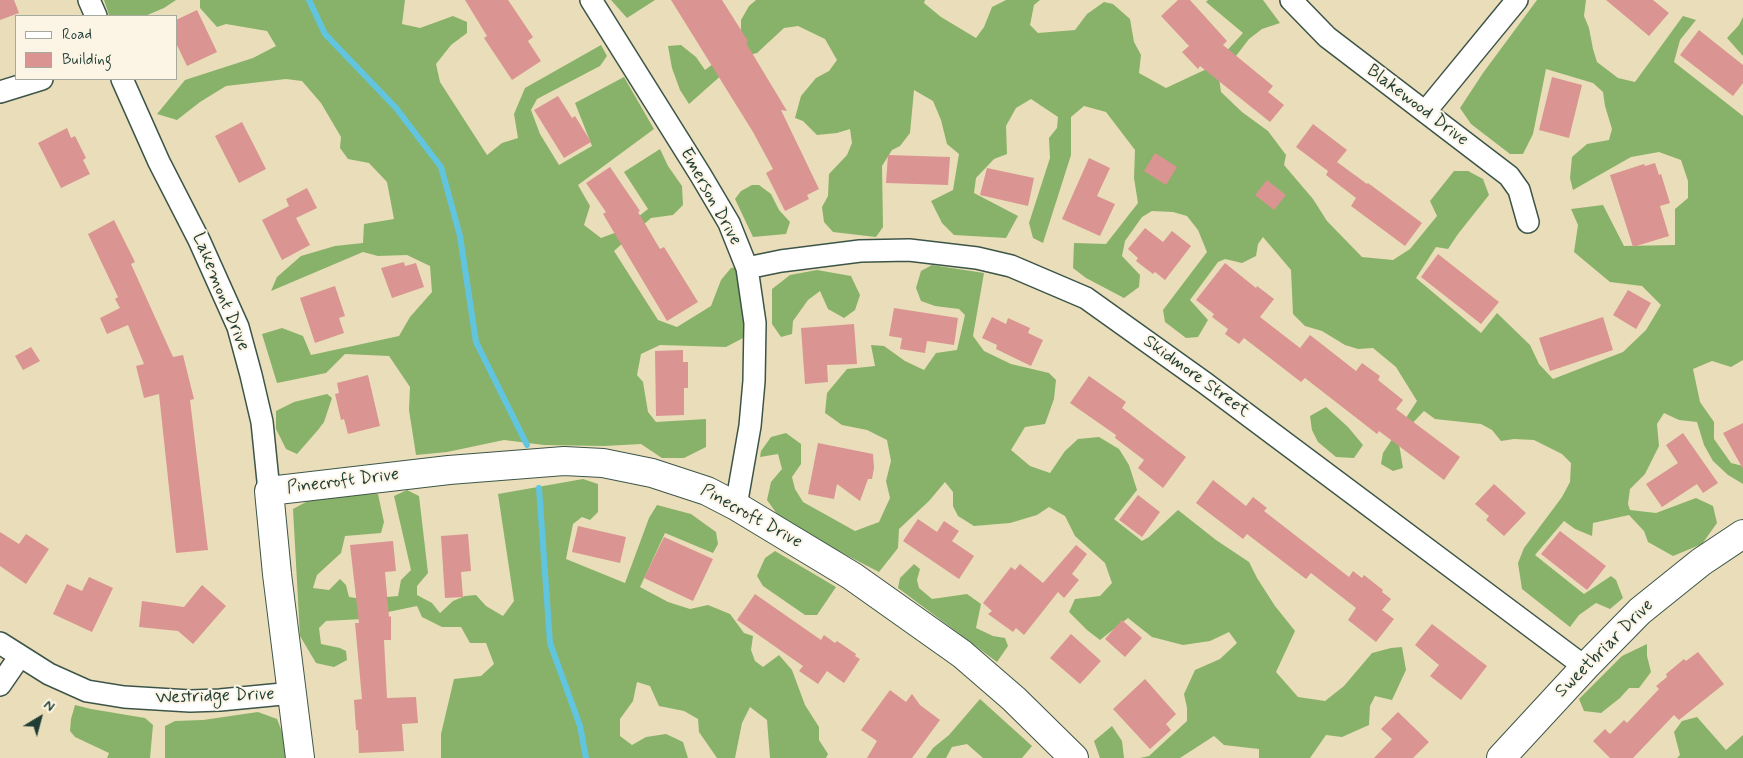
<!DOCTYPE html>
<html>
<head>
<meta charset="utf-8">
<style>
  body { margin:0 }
  #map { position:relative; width:1743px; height:758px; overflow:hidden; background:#e9deb9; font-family:Mynerve,sans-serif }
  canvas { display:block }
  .legend { position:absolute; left:15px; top:15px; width:162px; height:65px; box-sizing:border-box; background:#fcf5e5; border:1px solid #a4ab9e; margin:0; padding:6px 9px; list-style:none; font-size:15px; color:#1f3d34 }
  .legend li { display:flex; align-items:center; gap:10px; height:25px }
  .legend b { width:25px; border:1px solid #a4ab9e }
  .north { position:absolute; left:15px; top:693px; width:50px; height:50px; -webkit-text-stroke:4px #fcf5e5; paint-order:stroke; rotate:37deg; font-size:14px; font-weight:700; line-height:20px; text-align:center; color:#1f3d34 }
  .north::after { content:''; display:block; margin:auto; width:18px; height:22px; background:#1f3d34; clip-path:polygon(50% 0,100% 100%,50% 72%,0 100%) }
</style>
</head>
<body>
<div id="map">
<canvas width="1743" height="758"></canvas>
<ul class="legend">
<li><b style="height:6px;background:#fff"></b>Road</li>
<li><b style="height:14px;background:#da9491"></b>Building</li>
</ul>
<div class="north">N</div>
</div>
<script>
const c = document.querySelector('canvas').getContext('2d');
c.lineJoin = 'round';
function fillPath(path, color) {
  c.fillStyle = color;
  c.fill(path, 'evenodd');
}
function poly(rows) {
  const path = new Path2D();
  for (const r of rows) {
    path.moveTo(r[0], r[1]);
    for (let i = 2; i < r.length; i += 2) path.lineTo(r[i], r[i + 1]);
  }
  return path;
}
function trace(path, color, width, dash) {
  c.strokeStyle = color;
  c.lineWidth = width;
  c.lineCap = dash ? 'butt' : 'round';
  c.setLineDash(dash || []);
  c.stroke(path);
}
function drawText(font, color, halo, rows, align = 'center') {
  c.font = font + ' Mynerve,sans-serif';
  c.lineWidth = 4;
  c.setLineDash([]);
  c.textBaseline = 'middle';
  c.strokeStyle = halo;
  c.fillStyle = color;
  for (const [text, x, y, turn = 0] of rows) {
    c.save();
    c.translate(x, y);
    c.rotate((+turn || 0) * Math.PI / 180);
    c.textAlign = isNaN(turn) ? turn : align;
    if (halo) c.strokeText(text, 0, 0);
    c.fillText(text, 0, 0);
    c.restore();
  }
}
fillPath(poly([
  [104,0,176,0,164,8,145,16,109,15],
  [200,0,405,0,402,24,420,28,453,16,467,22,467,33,451,45,436,64,440,82,487,155,502,143,518,138,514,114,525,88,601,45,607,56,600,66,537,99,531,110,540,134,559,165,592,146,575,103,624,77,654,129,578,185,590,206,584,225,601,238,620,231,648,209,624,172,660,149,668,166,682,186,683,205,673,215,651,218,614,251,658,320,677,327,711,306,721,280,731,268,737,267,745,337,726,347,660,345,641,354,637,375,643,382,648,412,656,422,706,419,706,447,684,458,662,458,641,444,604,446,544,445,504,440,447,452,416,455,409,410,410,387,389,356,345,354,326,373,277,383,262,334,282,328,303,336,311,355,399,336,410,317,432,292,430,266,407,255,378,256,363,252,271,291,277,277,301,256,335,246,363,243,364,224,394,219,387,182,369,163,348,159,340,148,341,137,321,103,302,81,286,79,226,86,200,102,177,120,157,114,185,80,253,58,276,46,267,31,226,24,217,27,200,8],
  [611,0,655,0,627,18],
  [756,0,925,0,924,3,941,17,976,38,984,27,992,7,1006,0,1040,0,1034,5,1030,25,1038,33,1075,30,1087,14,1104,2,1113,4,1130,19,1134,42,1141,55,1139,73,1166,88,1213,66,1243,33,1206,2,1208,0,1263,0,1280,23,1262,29,1249,39,1219,78,1221,92,1242,112,1268,131,1286,155,1284,165,1313,199,1327,221,1362,257,1393,260,1410,249,1437,216,1430,201,1454,171,1468,171,1483,179,1489,195,1458,234,1448,249,1436,247,1416,278,1481,333,1497,313,1530,345,1539,364,1553,379,1623,352,1646,330,1661,305,1642,286,1610,282,1574,252,1578,225,1571,209,1603,205,1624,246,1675,245,1675,209,1688,198,1688,181,1681,160,1659,152,1631,157,1573,190,1570,178,1572,157,1587,144,1609,140,1612,129,1605,106,1603,92,1593,83,1546,69,1533,134,1523,154,1510,154,1471,124,1460,108,1483,73,1537,0,1586,0,1584,16,1589,28,1593,49,1597,62,1618,78,1635,82,1683,16,1696,20,1680,40,1674,62,1743,116,1743,360,1731,367,1712,361,1693,369,1700,402,1714,422,1714,439,1731,463,1743,466,1743,484,1728,475,1713,461,1704,445,1697,422,1679,420,1664,413,1657,424,1659,446,1645,474,1630,489,1628,504,1630,510,1656,513,1696,498,1713,506,1717,523,1702,544,1673,556,1648,542,1644,531,1629,515,1593,523,1592,536,1575,529,1564,521,1535,555,1584,594,1611,576,1616,580,1623,598,1610,609,1596,603,1579,615,1570,627,1522,589,1518,563,1524,548,1562,497,1570,482,1571,463,1562,454,1534,440,1514,439,1501,441,1492,430,1481,424,1435,419,1424,411,1406,430,1399,444,1403,468,1393,471,1381,464,1383,453,1417,401,1396,367,1373,348,1358,349,1345,345,1322,331,1305,326,1293,314,1291,270,1263,237,1258,244,1256,256,1242,263,1225,259,1218,262,1190,300,1208,320,1198,337,1186,338,1165,322,1163,310,1207,252,1198,230,1187,216,1173,212,1152,211,1142,217,1125,241,1122,256,1140,275,1139,287,1124,298,1086,278,1073,268,1074,243,1106,244,1138,203,1134,178,1135,150,1106,112,1084,106,1071,117,1071,155,1043,243,1033,238,1029,223,1050,158,1049,138,1057,128,1058,117,1031,99,1016,108,1006,126,1007,154,994,159,976,178,974,193,1018,216,1006,238,954,235,942,223,931,201,953,190,959,154,947,144,941,120,933,101,914,90,910,133,900,146,892,150,882,166,883,227,876,237,833,232,824,222,822,207,828,196,829,174,847,155,852,143,850,129,837,133,817,135,803,121,795,118,801,96,816,78,829,71,837,60,825,39,798,26,784,28,757,53,742,57,689,104,680,90,672,68,668,46,681,45,696,57,705,70,741,43,741,20,749,6],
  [1743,17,1743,56,1727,38,1739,25],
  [752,185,759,185,771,194,779,210,790,222,786,234,753,237,735,199,741,191],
  [932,265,984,273,973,336,984,351,1011,364,1049,373,1056,380,1054,399,1045,424,1025,427,1011,450,1030,466,1050,473,1065,451,1078,439,1099,437,1119,449,1129,465,1137,490,1114,519,1142,541,1149,537,1178,510,1216,540,1249,562,1257,578,1275,606,1295,631,1276,672,1298,697,1325,701,1344,686,1372,653,1391,648,1402,647,1406,670,1392,700,1375,696,1370,706,1369,725,1342,737,1326,735,1310,758,1259,758,1259,749,1224,745,1214,736,1180,758,1140,758,1149,756,1187,721,1187,708,1184,694,1195,670,1220,659,1237,643,1229,632,1210,641,1183,645,1152,637,1128,618,1100,640,1087,630,1069,612,1075,599,1100,596,1112,583,1105,563,1075,536,1065,516,1049,507,1037,515,1010,523,974,526,958,516,953,506,953,492,945,482,929,501,899,529,898,548,879,572,821,542,777,514,767,500,771,482,782,469,778,454,760,457,761,451,771,437,786,433,801,444,801,464,792,477,795,489,803,502,855,531,879,522,890,498,886,481,891,461,887,440,867,430,842,425,825,413,827,393,847,369,875,366,871,345,884,346,905,361,924,370,936,353,957,350,965,315,959,309,935,306,921,301,916,288,921,271],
  [817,270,851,276,860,295,855,310,844,318,828,309,820,291,808,300,793,321,792,334,781,337,772,324,772,289,790,275],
  [327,394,332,398,324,422,318,430,297,454,286,449,276,429,276,411,294,402],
  [1326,407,1348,427,1363,445,1354,458,1336,457,1318,442,1312,430,1310,416],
  [583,479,598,484,598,512,590,520,582,517,573,524,566,559,625,583,649,518,657,505,691,514,716,532,718,544,713,553,665,533,640,587,668,602,690,609,708,605,730,614,744,633,753,636,751,650,755,661,763,667,779,655,792,670,805,705,819,727,819,740,828,754,826,758,770,758,767,720,750,707,742,723,735,758,717,758,699,732,698,719,684,711,659,706,650,686,637,682,633,701,620,719,620,736,632,745,646,737,666,734,683,742,688,758,441,758,441,734,454,679,481,676,494,664,486,643,470,643,461,627,442,627,422,617,417,606,388,612,362,619,326,621,319,628,321,644,340,648,346,651,347,660,334,667,316,663,300,636,293,509,317,496,378,494,384,522,381,533,345,536,341,553,317,575,313,588,329,590,340,579,346,585,349,597,363,599,398,596,401,580,411,570,394,496,407,490,419,496,428,573,417,586,417,595,432,603,440,613,453,601,465,596,476,595,486,606,503,616,514,601,498,494],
  [775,551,836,587,817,615,805,615,763,586,757,576,765,558],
  [914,564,920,569,917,580,919,588,932,599,967,594,981,604,976,628,993,636,1005,638,1008,646,997,662,898,588,900,578],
  [1647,644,1647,656,1651,672,1639,688,1629,688,1620,698,1601,713,1584,711,1579,699,1622,656],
  [980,699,1032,746,1022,758,983,758,967,744,952,747,946,758,926,758,933,748,949,735],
  [75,705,91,709,145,718,153,725,150,758,107,758,109,753,75,737,70,731,71,719],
  [258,712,277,719,284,737,285,758,165,758,165,726,175,721,203,720],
  [1697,717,1726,750,1743,735,1743,758,1677,758,1680,755,1674,732,1682,721],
  [1112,726,1122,741,1124,758,1100,758,1094,741]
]), '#88b269');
trace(poly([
  [309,0,325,34,396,108,441,167,460,236,476,342,527,445],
  [539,488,550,643,580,726,586,758]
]), '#62c5e0', 6);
fillPath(poly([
  [0,0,14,0,19,13,0,20],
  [465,0,508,0,533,37,528,41,541,61,512,80,484,38,487,36],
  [671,0,722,0,748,41,746,43,787,111,781,110,819,189,807,195,809,199,785,211,766,173,773,169,753,132],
  [1178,0,1190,0,1227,41,1223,45,1273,86,1268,92,1284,105,1270,122,1200,66,1198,69,1182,52,1189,46,1161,16],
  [1606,0,1653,0,1669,13,1649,36],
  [197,10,217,52,187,66,176,43,176,20],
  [1699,30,1743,65,1743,83,1733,96,1680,55],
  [1552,77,1582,85,1569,138,1539,130],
  [558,96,572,118,575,116,591,142,564,158,534,110],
  [242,122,266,169,239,183,215,136],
  [1313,124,1347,150,1337,162,1367,184,1368,183,1422,223,1405,246,1351,206,1356,198,1326,175,1328,171,1296,147],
  [67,128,71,138,75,136,86,158,83,160,90,174,61,188,38,143],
  [1155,153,1177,167,1166,185,1144,171],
  [888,155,950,157,948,185,886,183],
  [1089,158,1110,168,1097,196,1115,204,1100,236,1062,219],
  [1655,163,1659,175,1661,174,1670,203,1660,206,1669,236,1633,247,1610,175,1644,164,1645,166],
  [610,167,640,211,638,212,660,249,664,247,698,302,667,321,603,214,606,212,586,183],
  [987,168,1034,178,1028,206,980,195],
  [1267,180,1286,195,1274,210,1255,195],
  [307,188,317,208,296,218,310,245,282,260,262,220,289,206,286,199],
  [114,220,135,262,131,264,173,357,183,355,194,399,190,400,208,550,176,553,159,394,144,398,136,366,144,364,128,325,107,334,100,318,120,308,115,299,118,297,88,234],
  [1145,228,1163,242,1172,231,1191,246,1165,280,1155,272,1153,274,1136,261,1138,258,1128,249],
  [1438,254,1499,302,1481,324,1421,277],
  [404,262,405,266,416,263,424,287,392,298,381,268],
  [1225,263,1256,288,1257,286,1274,299,1260,317,1300,348,1310,335,1356,371,1362,363,1380,376,1378,380,1403,400,1396,409,1460,457,1444,480,1379,431,1377,434,1305,378,1301,382,1244,338,1239,344,1225,334,1228,329,1212,317,1214,314,1196,300],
  [335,286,345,316,339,318,344,333,315,343,300,298],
  [1628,290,1651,303,1636,329,1613,315],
  [894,308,958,318,954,345,927,341,925,353,900,349,902,338,889,336],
  [992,317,1006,324,1008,318,1030,328,1028,333,1043,340,1031,366,996,349,997,345,982,338],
  [1603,317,1613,350,1550,371,1539,338],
  [854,324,857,364,827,365,828,382,805,384,801,328],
  [31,347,40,361,23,370,15,356],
  [683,350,683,362,688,362,688,388,684,388,684,415,656,416,655,351],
  [368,375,380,426,348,434,344,419,341,420,335,394,339,393,337,383],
  [1089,376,1126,402,1122,408,1186,457,1163,488,1138,468,1144,460,1115,438,1116,435,1070,403],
  [1743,423,1743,469,1723,433],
  [1683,433,1718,483,1703,493,1697,484,1662,507,1646,484,1678,463,1666,445],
  [818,443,873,454,874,468,872,479,868,479,860,501,837,484,834,499,808,494],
  [1213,480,1246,506,1253,497,1267,508,1264,511,1349,577,1353,571,1362,578,1364,575,1383,590,1382,592,1391,599,1382,610,1394,619,1376,642,1348,620,1356,608,1311,573,1306,579,1247,534,1243,539,1196,503],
  [1494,484,1526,513,1504,536,1486,520,1489,516,1475,504],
  [1138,495,1160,512,1142,537,1119,520],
  [918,519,937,532,944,521,959,531,952,541,974,556,959,579,903,541],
  [578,526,626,537,620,563,572,552],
  [1560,531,1606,566,1587,590,1541,554],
  [0,532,19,544,26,534,49,549,26,584,0,566],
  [468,534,471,571,461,572,463,597,445,598,441,536],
  [664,537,713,559,693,601,644,578],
  [393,541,396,571,385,572,389,617,391,616,391,640,384,640,387,698,416,697,418,723,402,724,404,751,359,753,358,730,356,730,354,700,362,699,355,623,359,623,350,545],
  [1076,545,1087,554,1072,574,1079,580,1064,598,1058,592,1024,635,1016,628,1013,632,988,614,992,611,983,603,1011,567,1015,570,1020,564,1043,583],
  [89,577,113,588,92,632,53,614,67,584,82,591],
  [202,585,226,606,193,644,178,631,139,627,142,601,184,607],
  [755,594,821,640,824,635,835,643,837,641,856,654,855,656,860,659,844,683,827,671,818,684,799,671,803,666,737,620],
  [1122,620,1142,638,1125,657,1105,639],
  [1432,624,1487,666,1461,700,1430,676,1439,665,1415,645],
  [1071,634,1101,661,1080,684,1050,658],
  [1698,652,1724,684,1679,720,1674,715,1633,758,1610,758,1593,741,1605,729,1610,734,1624,720,1627,723,1659,689,1656,686,1667,677,1666,674,1684,659,1686,661],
  [1145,679,1176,714,1166,724,1171,730,1150,749,1113,709],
  [890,690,906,702,912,694,920,705,940,720,912,758,867,758,877,741,861,730],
  [1398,712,1429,742,1413,758,1374,758,1392,739,1381,729]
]), '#da9491');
const street = poly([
  [89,0,96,16],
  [591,0,700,174,729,223,747,268,755,323,754,381,750,426,736,506],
  [1291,0,1327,37,1509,176,1519,190,1528,222],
  [122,79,159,162,199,240,238,327,251,375,262,422,269,491],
  [0,92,42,79],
  [1425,112,1517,0],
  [747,268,781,261,860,251,909,250,977,258,1011,266,1086,298,1205,383,1585,667],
  [0,643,49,674,87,691,124,697,190,701,220,700,293,693],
  [0,685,20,656]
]);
const secondary = poly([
  [300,758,277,574,269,491,449,470,564,461,603,463,652,473,707,491,736,506,852,576,962,654,1014,699,1074,758],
  [1501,758,1585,667,1640,611,1701,562,1743,534]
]);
trace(street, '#3d5548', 24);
trace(secondary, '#3d5548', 30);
trace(street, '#fff', 21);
trace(secondary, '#fff', 28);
drawText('18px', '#1f3d34', '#fcf5e5', [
  ["Blakewood Drive",1417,106,37],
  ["Emerson Drive",710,197,61],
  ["Lakemont Drive",220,292,68],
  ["Skidmore Street",1196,377,36],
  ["Pinecroft Drive",343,482,-7],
  ["Pinecroft Drive",751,517,29],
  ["Sweetbriar Drive",1605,649,-45],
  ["Westridge Drive",215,697,-2]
]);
</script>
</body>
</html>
